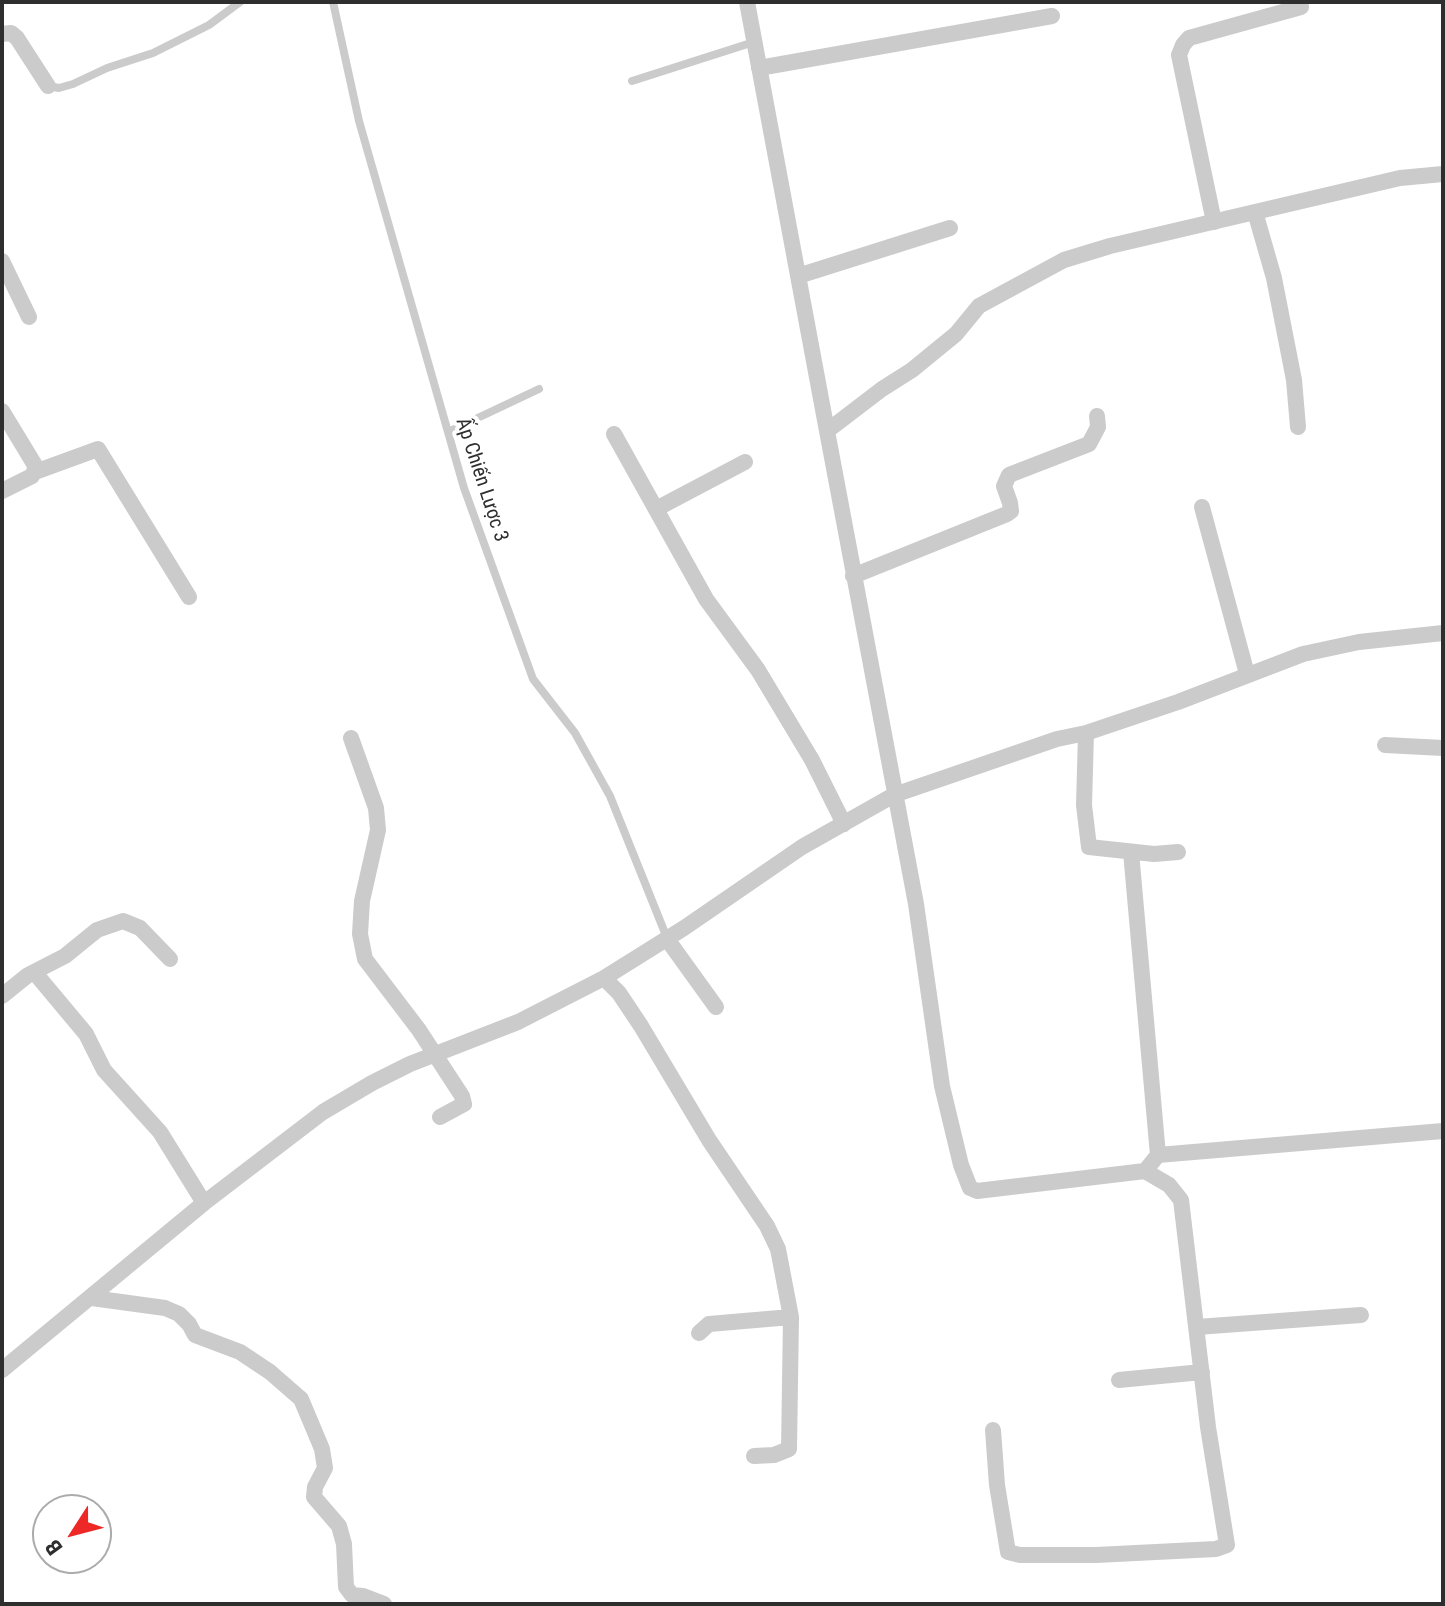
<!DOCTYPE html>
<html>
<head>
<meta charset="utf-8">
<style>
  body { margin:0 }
  #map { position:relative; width:1445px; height:1606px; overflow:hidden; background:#fff; font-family:"Roboto Condensed",sans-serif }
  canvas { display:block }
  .frame { position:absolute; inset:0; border:4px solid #2e2e2e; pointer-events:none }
  .north { position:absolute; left:32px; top:1494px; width:80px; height:80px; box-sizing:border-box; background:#fff; border:2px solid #ababab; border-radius:50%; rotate:234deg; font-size:22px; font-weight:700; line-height:32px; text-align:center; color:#2e2e2e }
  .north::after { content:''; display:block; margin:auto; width:28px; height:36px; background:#ee2827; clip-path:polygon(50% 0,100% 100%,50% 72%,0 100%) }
</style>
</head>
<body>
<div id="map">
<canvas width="1445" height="1606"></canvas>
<div class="frame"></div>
<div class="north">B</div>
</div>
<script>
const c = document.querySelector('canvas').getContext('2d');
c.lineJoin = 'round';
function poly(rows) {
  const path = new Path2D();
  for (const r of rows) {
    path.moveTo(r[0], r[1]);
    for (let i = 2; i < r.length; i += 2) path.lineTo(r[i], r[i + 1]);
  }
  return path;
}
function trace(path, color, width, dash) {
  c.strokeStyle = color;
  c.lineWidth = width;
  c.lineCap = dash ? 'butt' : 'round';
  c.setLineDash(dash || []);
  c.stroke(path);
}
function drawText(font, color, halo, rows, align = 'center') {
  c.font = font + ' "Roboto Condensed",sans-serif';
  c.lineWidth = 8;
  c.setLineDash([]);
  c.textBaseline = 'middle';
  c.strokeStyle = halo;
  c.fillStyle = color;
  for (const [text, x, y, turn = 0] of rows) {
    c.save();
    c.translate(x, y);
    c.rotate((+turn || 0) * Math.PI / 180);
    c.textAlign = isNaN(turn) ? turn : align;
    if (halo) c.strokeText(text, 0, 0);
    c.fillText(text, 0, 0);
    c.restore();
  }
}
trace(poly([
  [333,2,359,121,464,488,533,679,575,733,610,796,667,938],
  [632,81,754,42],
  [48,86,59,88,73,84,107,68,153,53,209,25,240,2],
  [448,432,539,389]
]), '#cbcbcb', 8);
trace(poly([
  [747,2,827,431],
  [2,34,11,33,17,38,48,86],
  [759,68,1052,16],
  [1443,174,1400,178,1110,246,1064,260,979,306,956,334,912,370,882,389,827,431,916,904,942,1086,961,1165,970,1188,977,1191,1145,1171,1158,1155,1443,1131],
  [1255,212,1274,278,1294,380,1298,427],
  [1214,222,1179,55,1183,45,1189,38,1301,7],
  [2,261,29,317],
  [798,276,950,228],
  [2,411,36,467,32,476,2,491],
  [614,434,706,599,758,670,812,760,844,824],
  [35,472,98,449,189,597],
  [1202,507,1247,674],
  [656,509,745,462],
  [853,576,1007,514,1011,511,1010,503,1004,486,1009,475,1089,444,1098,427,1097,416],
  [1086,733,1084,805,1089,847,1154,854,1178,852],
  [351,738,376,808,378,830,362,901,360,934,365,959,419,1030,462,1096,464,1104,440,1117],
  [1385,745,1443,748],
  [1131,852,1158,1155],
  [667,939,716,1007],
  [35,973,86,1034,104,1070,160,1132,204,1203],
  [604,978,619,993,641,1026,709,1140,767,1226,778,1249,791,1317,789,1449,774,1455,754,1456],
  [2,996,28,975,65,956,97,930,123,921,140,928,170,959],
  [92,1298,165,1308,179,1314,189,1324,195,1335,240,1352,270,1372,301,1399,322,1449,325,1468,315,1487,314,1497,339,1526,344,1544,346,1587,352,1595,363,1596,384,1604],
  [1197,1327,1361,1315],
  [699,1333,709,1324,791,1317],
  [2,1370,204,1203,323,1112,372,1083,410,1064,518,1022,604,978,684,928,802,847,894,795,1057,739,1086,733,1178,702,1303,654,1359,642,1443,633],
  [1119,1380,1202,1372],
  [993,1430,997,1485,1008,1552,1020,1555,1096,1555,1216,1549,1227,1545,1208,1427,1181,1200,1169,1185,1145,1171]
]), '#cbcbcb', 16);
drawText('20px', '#2e2e2e', '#fff', [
  ["Ấp Chiến Lược 3",481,480,72]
]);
</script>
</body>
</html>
